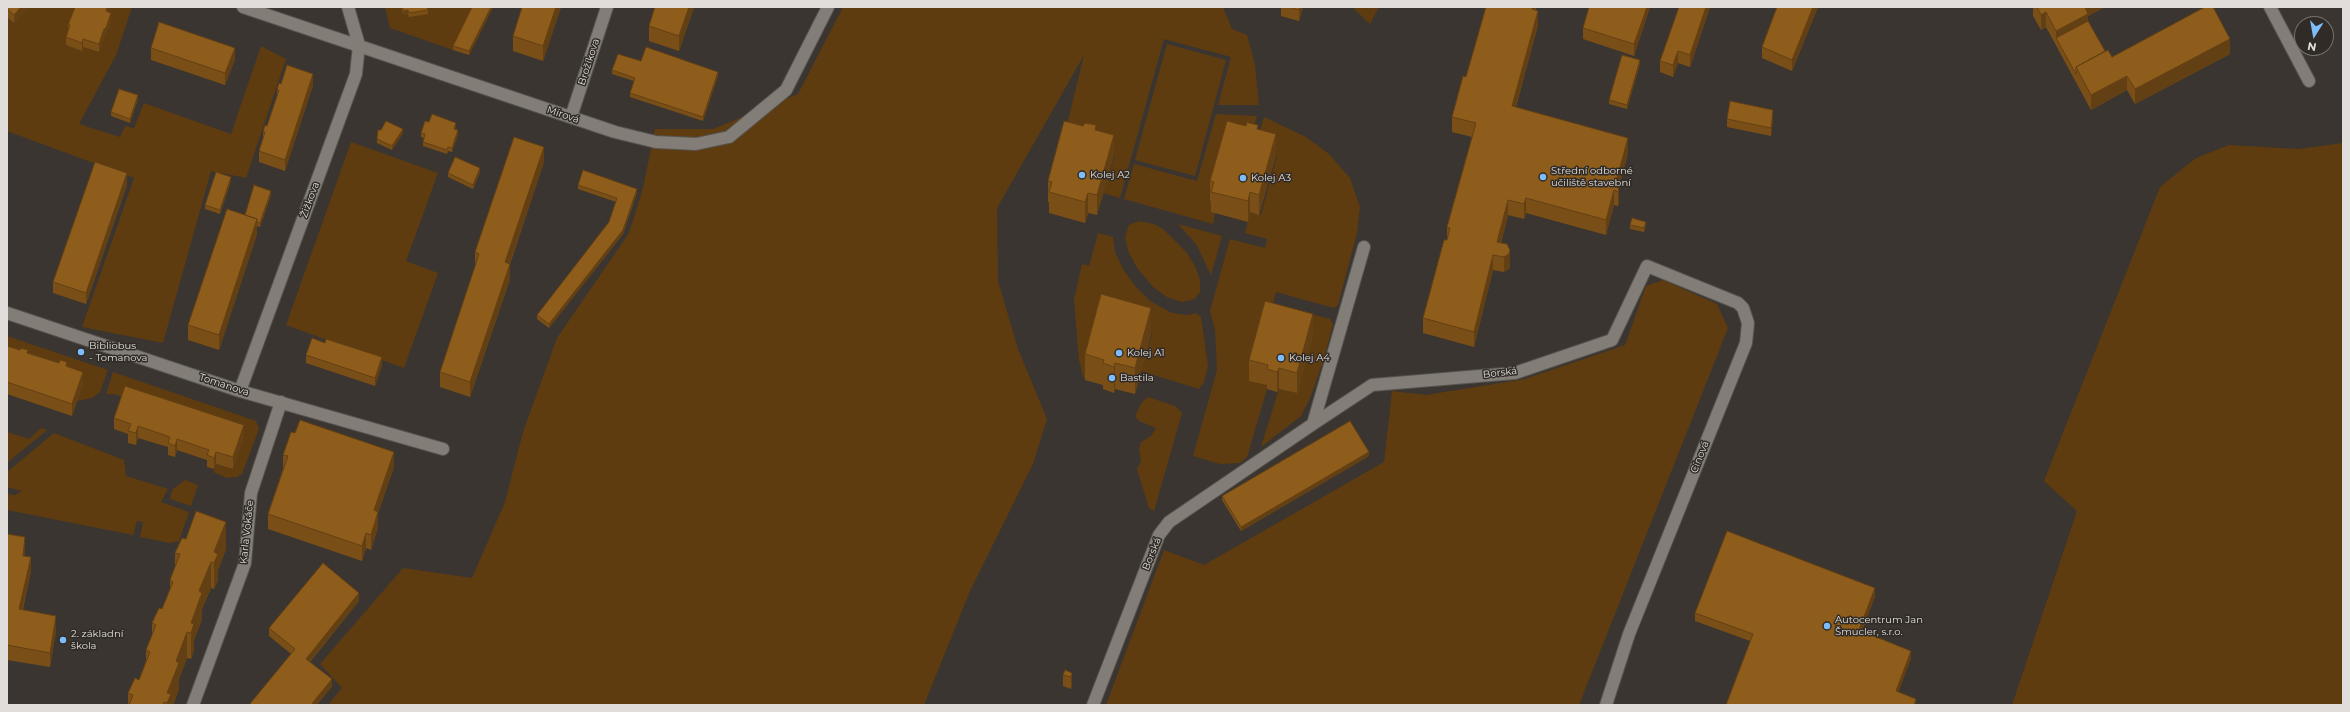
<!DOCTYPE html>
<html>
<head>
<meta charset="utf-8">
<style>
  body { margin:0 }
  #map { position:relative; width:2350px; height:712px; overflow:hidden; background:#3a3530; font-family:Montserrat,sans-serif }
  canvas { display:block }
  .frame { position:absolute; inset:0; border:8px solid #e0ddda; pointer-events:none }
  .north { position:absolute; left:2294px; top:16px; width:40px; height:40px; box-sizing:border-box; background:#302b26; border:1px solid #76726e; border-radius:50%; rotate:191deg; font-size:11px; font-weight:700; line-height:16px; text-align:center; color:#e0ddda }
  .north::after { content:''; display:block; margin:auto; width:14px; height:18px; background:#7ebdf9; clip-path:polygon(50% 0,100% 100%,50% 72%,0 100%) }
</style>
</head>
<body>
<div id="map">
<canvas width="2350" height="712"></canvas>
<div class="frame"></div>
<div class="north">N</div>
</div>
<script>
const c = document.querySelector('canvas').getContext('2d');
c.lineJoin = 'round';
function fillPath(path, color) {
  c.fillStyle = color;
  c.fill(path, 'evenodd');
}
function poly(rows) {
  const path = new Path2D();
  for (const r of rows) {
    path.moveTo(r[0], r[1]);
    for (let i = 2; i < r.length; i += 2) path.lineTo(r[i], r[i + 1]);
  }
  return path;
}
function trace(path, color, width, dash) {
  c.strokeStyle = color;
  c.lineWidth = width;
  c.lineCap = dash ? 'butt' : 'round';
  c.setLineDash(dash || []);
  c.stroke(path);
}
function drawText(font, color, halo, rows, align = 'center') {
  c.font = font + ' Montserrat,sans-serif';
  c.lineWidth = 3;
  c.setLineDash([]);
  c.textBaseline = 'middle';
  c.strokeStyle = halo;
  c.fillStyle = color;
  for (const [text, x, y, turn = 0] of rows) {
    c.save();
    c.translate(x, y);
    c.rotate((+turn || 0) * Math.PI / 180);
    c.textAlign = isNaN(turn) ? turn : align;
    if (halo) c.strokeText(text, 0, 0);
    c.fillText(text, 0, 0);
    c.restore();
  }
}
fillPath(poly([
  [29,7,79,7,66,45,82,50,83,47,99,52,104,37,109,31,98,7,132,7,116,55,79,124,120,137,125,126,134,128,144,103,231,134,261,46,286,59,246,178,211,171,163,343,82,327,134,178,7,131,7,17,14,23],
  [385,7,474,7,453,50,390,28],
  [843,7,1223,7,1232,29,1247,35,1255,65,1259,105,1218,105,1231,57,1164,39,1120,198,1103,193,1115,155,1063,141,1084,55,997,208,998,281,1018,349,1047,419,1033,464,970,591,924,705,328,705,342,688,320,664,403,568,472,578,505,502,523,432,557,338,629,233,643,188,655,129,713,129,798,94],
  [1352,7,1379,7,1370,24],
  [1167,44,1226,60,1195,176,1135,160],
  [1216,114,1257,116,1249,143,1209,201,1214,202,1215,213,1213,224,1124,199,1134,164,1197,181],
  [1264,117,1306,137,1329,154,1350,178,1360,207,1357,233,1338,305,1334,308,1276,292,1268,322,1268,386,1247,457,1240,463,1220,464,1193,456,1217,370,1215,330,1210,311,1230,239,1265,248,1267,239,1245,233,1250,212,1261,215,1277,155,1257,150,1256,145],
  [351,142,438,173,406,261,438,273,404,368,286,325],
  [2343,143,2343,705,2012,705,2077,511,2044,481,2160,187,2196,158,2229,145,2298,149],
  [1139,221,1154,224,1163,229,1187,253,1196,268,1200,280,1200,292,1195,299,1182,302,1167,297,1153,287,1137,268,1128,251,1125,237,1129,225],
  [1178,224,1222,236,1211,275,1196,244],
  [1098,233,1113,237,1115,252,1123,269,1135,286,1150,301,1172,313,1187,315,1196,313,1201,317,1208,366,1204,382,1199,389,1141,371,1152,334,1101,320,1084,380,1079,360,1074,300,1082,264,1089,266],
  [1663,280,1717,304,1728,328,1579,705,1106,705,1164,550,1204,565,1384,462,1392,391,1426,395,1525,379,1625,345,1646,286],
  [1285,307,1330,319,1333,324,1324,359,1310,398,1301,416,1261,447,1279,389,1297,393],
  [7,336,108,370,100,392,92,398,77,401,7,358],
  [113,372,256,421,259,429,242,474,237,477,227,478,213,472,216,464,233,469,243,436,114,394,106,394],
  [1148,397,1175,406,1182,413,1154,511,1149,508,1137,469,1141,461,1139,448,1141,442,1151,436,1156,428,1139,421,1135,416,1142,402],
  [41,428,47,430,7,463,7,432,29,439],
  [54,433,124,460,126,476,168,489,161,502,189,512,179,541,170,543,140,537,143,522,137,521,133,535,7,510,7,494,15,495,22,491,7,487,7,472],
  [185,480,198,485,191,506,170,499,172,490]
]), '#5e3c10');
const minor = poly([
  [243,7,615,132,656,142,696,144,729,137,786,90,828,7],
  [2270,7,2309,81],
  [571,117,607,7],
  [7,313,240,391,443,449],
  [240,391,356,74,359,45,348,7],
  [1313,424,1372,385,1515,373,1612,340,1647,266,1738,303,1743,308,1748,323,1746,343,1629,634,1606,705],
  [193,705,245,563,251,493,281,402],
  [1093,705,1159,535,1169,522,1313,424,1364,247]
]);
trace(minor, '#56534e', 14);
trace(minor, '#837d77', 12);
fillPath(poly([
  [7,7,29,7,14,23,7,17],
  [109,7,108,12,111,21,106,36,104,37,99,52,83,47,82,51,66,45,66,37,68,31,68,25],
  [401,7,431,7,428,8,428,14,409,17,408,14,404,15],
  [472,7,493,7,469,55,453,50,453,46],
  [561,7,543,61,513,51,513,36],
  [655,7,694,7,679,51,649,41,649,26],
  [1281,7,1303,7,1299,21,1281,16],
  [1486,7,1536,7,1536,10,1538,25,1516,107,1628,153,1619,187,1619,202,1618,206,1614,205,1606,235,1526,213,1524,219,1508,215,1501,243,1510,265,1509,269,1504,272,1493,270,1474,347,1423,333,1423,318,1447,240,1447,227,1472,137,1452,132,1452,117,1466,77],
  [1650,7,1634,56,1583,39,1583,28],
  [1710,7,1690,67,1678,63,1673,77,1660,72,1660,61],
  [1777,7,1818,7,1792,71,1762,58,1762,47],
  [2033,7,2105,7,2088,16,2088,21,2105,51,2112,57,2230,54,2135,104,2127,90,2091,110,2046,27,2041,30,2033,16],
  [151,48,235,59,225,85,151,60],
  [641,61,718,76,703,121,630,97,630,93,634,81,612,74,612,70],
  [1640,64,1627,109,1609,104,1609,100],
  [281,84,313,85,285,171,259,162,259,151,263,138,263,132,267,126,277,96,277,90],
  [138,99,130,123,111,116,111,112],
  [1773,118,1771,136,1727,127,1727,119],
  [429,122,456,127,455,129,458,134,452,152,448,151,447,154,423,146,423,142,424,138,421,137,421,133],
  [381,130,403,133,392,150,377,143,377,139],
  [1096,130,1114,155,1097,215,1088,213,1085,223,1049,213,1049,202,1048,202,1048,181],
  [1258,130,1276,155,1259,215,1250,212,1248,222,1211,212,1211,202,1210,201,1210,181],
  [544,162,510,264,510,279,470,397,440,387,440,372,475,267,475,252],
  [480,172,473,189,448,177,448,173],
  [231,181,220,214,205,209,205,205],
  [127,185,86,304,53,293,53,282],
  [578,185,637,193,623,234,549,328,537,319,537,315,609,222,616,202,578,189],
  [271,195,260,227,257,226,257,234,219,350,188,340,188,325,245,215],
  [1630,225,1646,226,1644,232,1630,229],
  [1151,334,1135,394,1115,389,1114,393,1103,389,1103,385,1085,380,1085,354],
  [1313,335,1297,393,1279,389,1277,392,1267,389,1267,385,1249,381,1249,360],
  [325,343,382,365,375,386,306,363,306,355],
  [7,346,67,366,83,383,72,416,7,394],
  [114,418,244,436,233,469,216,464,214,469,207,467,207,460,177,450,175,457,168,455,168,447,138,438,136,445,128,443,128,434,114,429],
  [283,455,394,467,378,513,378,527,371,550,366,548,362,561,268,529,268,514,283,469],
  [1369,456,1241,531,1222,500,1222,496],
  [7,534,25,552,24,556,31,571,23,609,56,631,50,667,7,660],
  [186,539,226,549,218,570,218,580,214,589,211,588,202,609,202,619,194,640,194,650,191,659,187,658,179,679,179,689,173,705,128,705,128,693,139,680,146,660,146,650,152,637,152,623,162,609,170,590,170,580,175,566,175,553],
  [1875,596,1862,631,1911,658,1898,692,1916,705,1750,641,1695,621,1695,613],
  [359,601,310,662,332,687,269,636,269,628],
  [1072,673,1072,684,1071,689,1063,686,1063,675]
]), '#7a4f17');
fillPath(poly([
  [21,7,29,7,14,23,14,15],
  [107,7,109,7,109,10,106,19,106,11],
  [491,7,493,7,469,55,469,51],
  [556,7,561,7,543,61,543,46],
  [689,7,694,7,679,51,679,36],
  [1300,7,1303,7,1299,21,1299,10],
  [1532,7,1536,7,1532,24],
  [1647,7,1650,7,1634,56,1634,44],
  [1706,7,1710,7,1690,67,1690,55],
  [1813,7,1818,7,1792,71,1792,60],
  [2083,7,2105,7,2088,16,2088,29,2056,38,2056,46,2056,31],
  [408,10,408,14,404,15,404,11],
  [1538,11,1538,25,1512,121,1512,106],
  [2046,12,2046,27,2041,30,2041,15],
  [111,13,111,21,106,36,104,37,99,52,99,44,104,29],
  [83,39,83,47,82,51,82,43],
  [2230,39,2230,54,2135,104,2135,89],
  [235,48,235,59,225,85,225,73],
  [1678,51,1678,63,1673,77,1673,65],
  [1640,60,1640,64,1627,109,1627,105],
  [718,72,718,76,703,121,703,117],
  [313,74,313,85,285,171,285,160],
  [2127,76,2127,90,2091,110,2091,95],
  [138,95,138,99,130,123,130,119],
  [1773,110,1773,118,1771,136,1771,128],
  [403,129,403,133,392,150,392,146],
  [458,130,458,134,452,152,452,148],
  [1276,134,1276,155,1259,215,1259,195],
  [1114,135,1114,155,1097,215,1097,195],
  [1628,138,1628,153,1618,191,1615,186],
  [544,147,544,162,505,277,505,262],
  [480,168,480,172,473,189,473,185],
  [127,173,127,185,86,304,86,293],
  [231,177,231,181,220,214,220,210],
  [1619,187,1619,202,1618,206,1618,192],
  [637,189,637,193,623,234,549,328,549,324],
  [1614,190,1614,205,1606,235,1606,220],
  [271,191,271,195,260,227,260,223],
  [1250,192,1250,212,1248,222,1248,201],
  [1088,193,1088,213,1085,223,1085,202],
  [1526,198,1526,213,1524,219,1524,204],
  [1508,200,1508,215,1497,256,1497,242],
  [257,219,257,234,219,350,219,335],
  [1646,222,1646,226,1644,232,1644,228],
  [1510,250,1510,265,1509,269,1504,272,1504,257],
  [1493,255,1493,270,1474,347,1474,332],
  [510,264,510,279,470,397,470,382],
  [1151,308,1151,334,1135,394,1135,368],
  [1313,314,1313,335,1297,393,1297,373],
  [382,357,382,365,375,386,375,378],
  [1115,363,1115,389,1114,393,1114,367],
  [1279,368,1279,389,1277,392,1277,372],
  [83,372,83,383,72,416,72,404],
  [244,425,244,436,233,469,233,457],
  [138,426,138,438,136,445,136,433],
  [177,439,177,450,175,457,175,446],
  [216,452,216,464,214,469,214,458],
  [394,452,394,467,378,513,378,527,371,550,371,535,374,510],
  [1369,452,1369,456,1241,531,1241,527],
  [226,522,226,549,218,570,218,580,214,589,214,552],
  [366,533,366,548,362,561,362,546],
  [25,537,25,552,23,571,23,556],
  [31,557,31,571,19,623,19,609],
  [211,562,211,588,202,609,202,619,194,640,194,650,191,659,191,623,199,591],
  [1875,588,1875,596,1859,638,1859,630],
  [359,593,359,601,306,666,306,659],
  [56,616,56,631,50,667,50,653],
  [187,632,187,658,179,679,179,689,173,705,167,705,167,693,176,661],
  [1911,651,1911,658,1896,699,1896,691],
  [1072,673,1072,684,1071,689,1071,677],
  [332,679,332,687,317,705,311,705],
  [1916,699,1916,705,1914,705]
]), '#634013');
const building = poly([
  [7,7,21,7,14,15,7,9,7,7],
  [75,7,107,7,106,11,111,13,106,28,104,29,99,44,83,39,82,43,66,37,70,25,68,25,75,7],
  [402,7,427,7,428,10,409,13,408,10,404,11,402,7],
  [472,7,491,7,469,51,453,46,472,7],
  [522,7,556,7,543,46,513,36,522,7],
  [655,7,689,7,679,36,649,26,655,7],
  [1289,7,1300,7,1299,10,1289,7],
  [1486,7,1532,7,1532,9,1538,11,1512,106,1628,138,1615,186,1619,187,1618,192,1614,190,1606,220,1526,198,1524,204,1508,200,1497,242,1507,244,1510,250,1509,254,1504,257,1493,255,1474,332,1423,318,1444,240,1447,240,1450,228,1447,227,1476,123,1452,117,1463,76,1466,77,1486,7],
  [1589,7,1647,7,1634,44,1583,28,1589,7],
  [1679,7,1706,7,1690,55,1678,51,1673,65,1660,61,1679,7],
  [1777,7,1813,7,1792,60,1762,47,1777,7],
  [2037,7,2085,7,2088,14,2056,31,2046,12,2041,15,2037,7],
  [2205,7,2213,7,2230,39,2135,89,2127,76,2091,95,2076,67,2108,50,2112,57,2205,7],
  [2088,21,2105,51,2076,67,2076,74,2056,38,2088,21],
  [159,22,235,48,225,73,151,48,159,22],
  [646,47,718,72,703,117,630,93,635,78,612,70,618,54,641,61,646,47],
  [1622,55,1640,60,1627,105,1609,100,1622,55],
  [287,65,313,74,285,160,259,151,265,132,263,132,265,125,267,126,279,90,277,90,279,83,281,84,287,65],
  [119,89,138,95,130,119,111,112,119,89],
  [1730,101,1773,110,1771,128,1727,119,1730,101],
  [432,114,456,123,454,129,458,130,452,148,448,147,447,150,423,142,425,134,421,133,425,121,429,122,432,114],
  [386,121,403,129,392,146,377,139,378,130,381,130,386,121],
  [1064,121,1083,126,1085,123,1096,125,1095,130,1114,135,1097,195,1088,193,1085,202,1049,192,1052,182,1048,181,1064,121],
  [1227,121,1246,126,1247,122,1249,123,1258,125,1257,129,1276,134,1259,195,1250,192,1248,201,1211,192,1214,182,1210,181,1227,121],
  [514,137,544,147,505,262,510,264,470,382,440,372,479,254,475,252,514,137],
  [455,157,480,168,473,185,448,173,455,157],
  [95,162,127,173,86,293,53,282,95,162],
  [583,170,637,189,623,230,549,324,537,315,609,222,617,198,578,185,583,170],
  [216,172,231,177,220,210,205,205,216,172],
  [254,185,271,191,260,223,257,222,257,219,245,215,254,185],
  [227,209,257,219,219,335,188,325,227,209],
  [1632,218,1646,222,1644,228,1630,225,1632,218],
  [1101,294,1151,308,1135,368,1115,363,1114,367,1103,363,1104,360,1085,354,1101,294],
  [1265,301,1313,314,1297,373,1279,368,1277,372,1267,369,1268,365,1249,360,1265,301],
  [312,338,325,343,326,339,382,357,375,378,306,355,312,338],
  [7,346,20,350,21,348,28,350,27,353,59,363,60,360,67,362,66,366,83,372,72,404,7,382,7,346],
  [125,386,244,425,233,457,216,452,214,458,207,455,209,450,177,439,175,446,168,443,170,437,138,426,136,433,128,431,131,424,114,418,125,386],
  [300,420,394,452,374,510,378,512,371,535,366,533,362,546,268,514,288,456,283,455,291,432,295,433,300,420],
  [1350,421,1369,452,1241,527,1222,496,1350,421],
  [196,511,226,522,214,552,218,554,214,563,211,562,199,591,202,593,191,623,194,624,191,633,187,632,176,661,179,663,167,693,171,694,167,703,164,702,163,705,129,705,133,695,128,693,135,678,139,680,150,652,146,650,156,625,152,623,159,608,162,609,173,582,170,580,180,554,175,553,182,538,186,539,196,511],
  [1727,531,1875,588,1859,630,1911,651,1896,691,1916,699,1914,705,1726,705,1753,634,1695,613,1727,531],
  [7,534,25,537,23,556,31,557,19,609,56,616,50,653,7,645,7,534],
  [323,563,359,593,306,659,332,679,311,705,249,705,295,649,269,628,323,563],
  [1065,670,1072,673,1071,677,1063,675,1065,670]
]);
fillPath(building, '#8e5c1b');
trace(building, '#634013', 1);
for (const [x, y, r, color] of [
  [1082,175,4,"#7ebdf9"],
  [1543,177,4,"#7ebdf9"],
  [1243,178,4,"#7ebdf9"],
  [81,352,4,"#7ebdf9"],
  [1119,353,4,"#7ebdf9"],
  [1281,358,4,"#7ebdf9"],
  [1112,378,4,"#7ebdf9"],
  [1827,626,4,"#7ebdf9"],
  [63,640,4,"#7ebdf9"]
]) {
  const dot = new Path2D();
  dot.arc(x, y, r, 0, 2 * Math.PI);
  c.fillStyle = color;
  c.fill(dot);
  trace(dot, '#302b26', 1.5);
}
drawText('10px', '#e0ddda', '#302b26', [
  ["Brožíkova",589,62,-72],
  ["Mírová",563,115,19],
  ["Žižkova",310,200,-70],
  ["Borská",1500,373,-7],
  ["Tomanova",224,385,18],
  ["Cínová",1700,457,-68],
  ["Karla Vokáče",247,532,-84],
  ["Borská",1152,554,-68]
]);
drawText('10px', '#e0ddda', '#302b26', [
  ["Střední odborné",1551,171],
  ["učiliště stavební",1551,183],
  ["Kolej A2",1090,175],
  ["Kolej A3",1251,178],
  ["Bibliobus",89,346],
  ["- Tomanova",89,358],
  ["Kolej A1",1127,353],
  ["Kolej A4",1289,358],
  ["Bastila",1120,378],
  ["Autocentrum Jan",1835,620],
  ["Šmucler, s.r.o.",1835,632],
  ["2. základní",71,634],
  ["škola",71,646]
], 'left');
</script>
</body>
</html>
